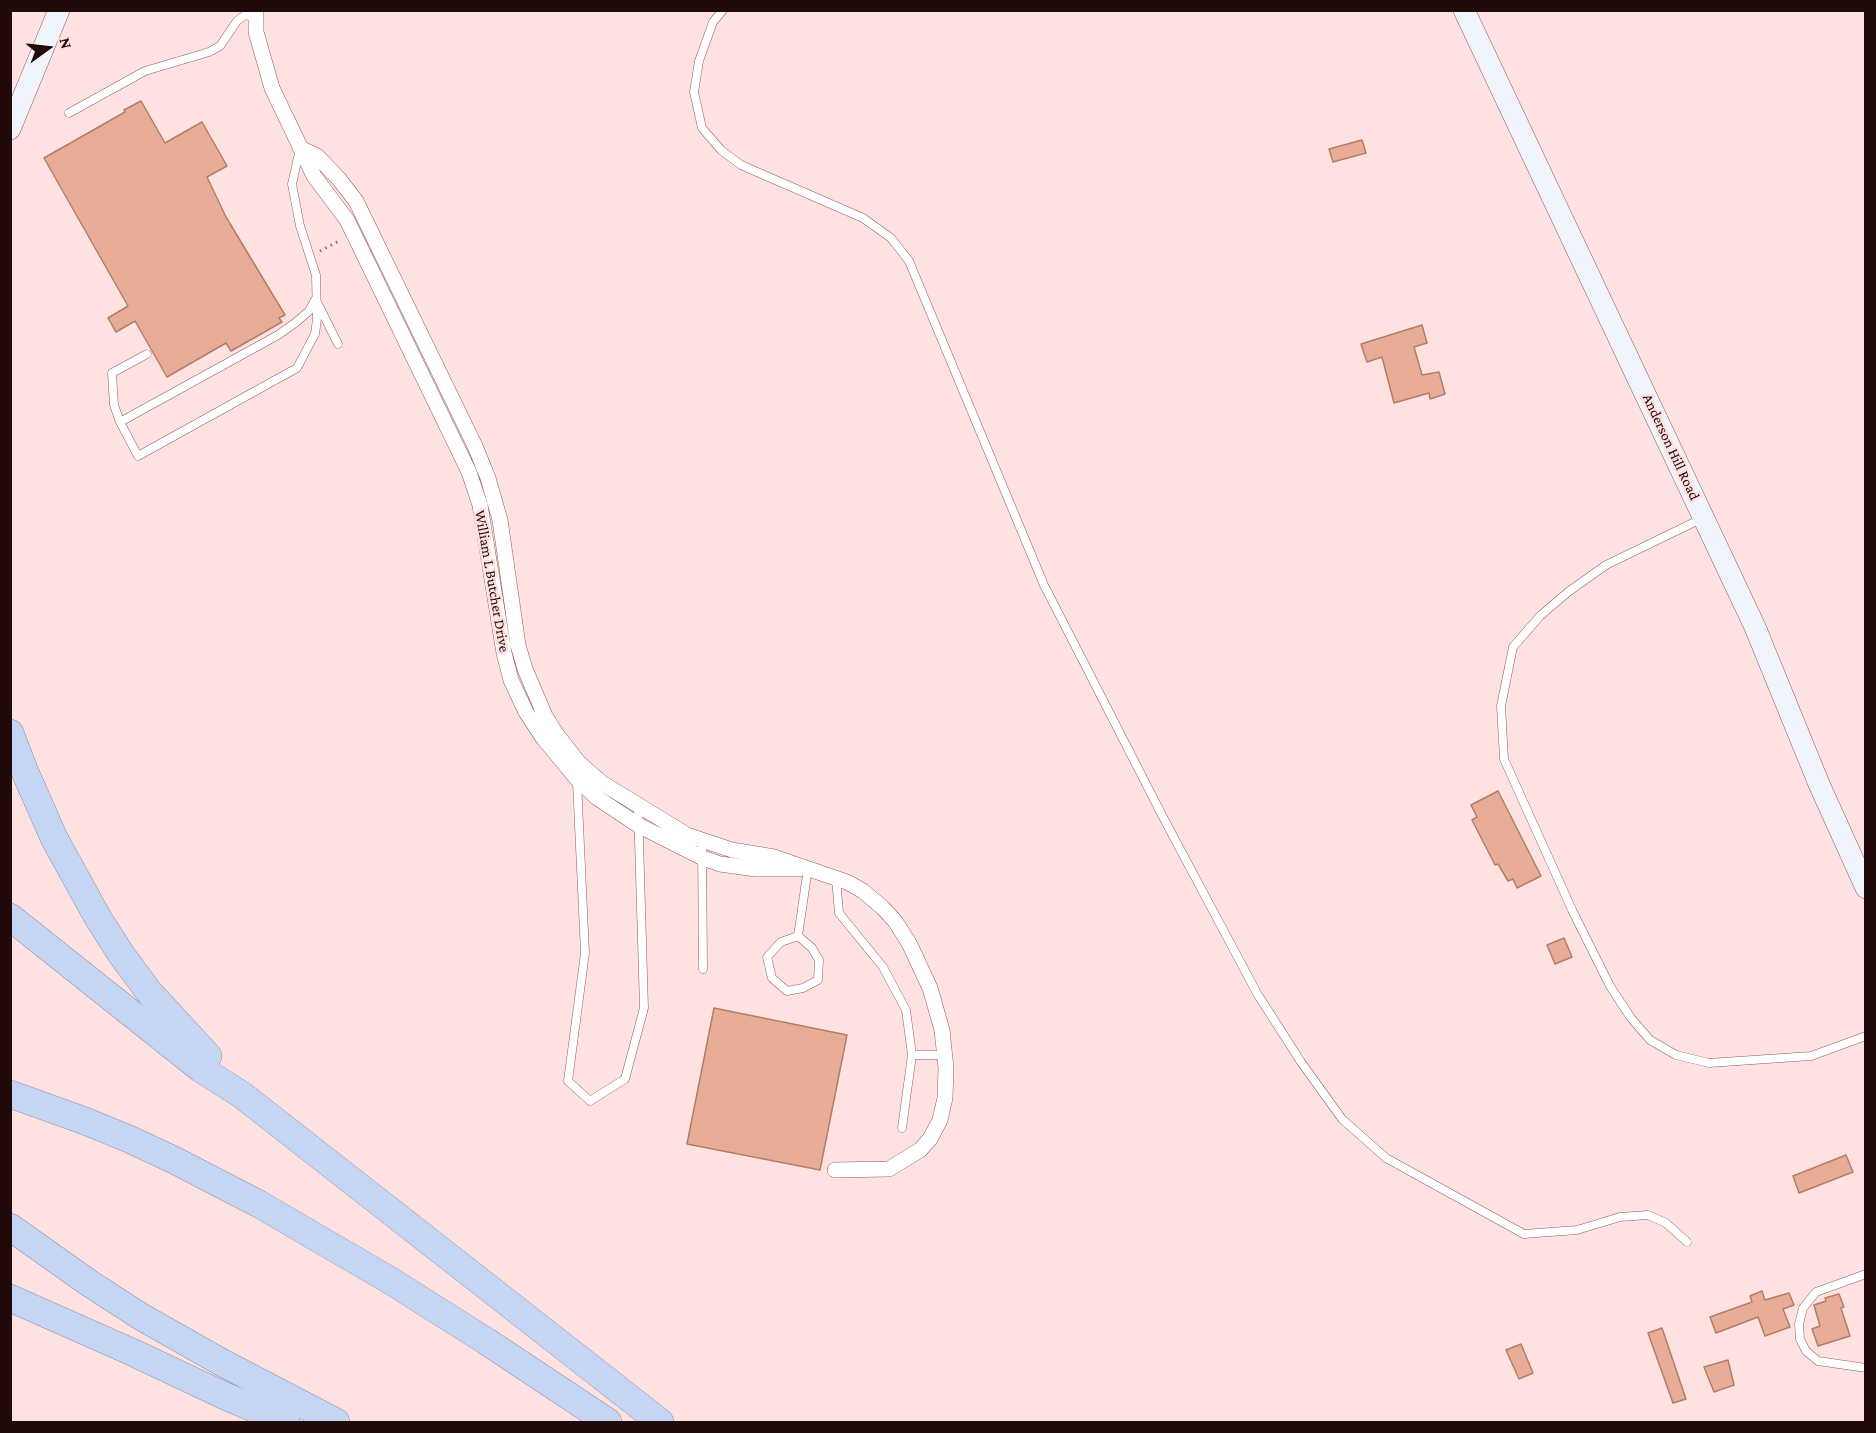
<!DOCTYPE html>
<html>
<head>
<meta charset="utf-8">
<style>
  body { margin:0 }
  #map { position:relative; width:1876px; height:1433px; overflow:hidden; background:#fee2e1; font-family:"Crimson Pro",serif }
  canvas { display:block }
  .frame { position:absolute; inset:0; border:12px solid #210b0a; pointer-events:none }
  .north { position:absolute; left:18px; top:18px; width:60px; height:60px; -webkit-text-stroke:4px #fee2e1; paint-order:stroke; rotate:75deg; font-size:16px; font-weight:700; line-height:24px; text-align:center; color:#210b0a }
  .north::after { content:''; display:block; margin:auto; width:21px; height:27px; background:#210b0a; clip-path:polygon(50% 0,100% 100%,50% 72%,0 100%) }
</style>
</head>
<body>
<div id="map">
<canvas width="1876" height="1433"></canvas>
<div class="frame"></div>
<div class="north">N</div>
</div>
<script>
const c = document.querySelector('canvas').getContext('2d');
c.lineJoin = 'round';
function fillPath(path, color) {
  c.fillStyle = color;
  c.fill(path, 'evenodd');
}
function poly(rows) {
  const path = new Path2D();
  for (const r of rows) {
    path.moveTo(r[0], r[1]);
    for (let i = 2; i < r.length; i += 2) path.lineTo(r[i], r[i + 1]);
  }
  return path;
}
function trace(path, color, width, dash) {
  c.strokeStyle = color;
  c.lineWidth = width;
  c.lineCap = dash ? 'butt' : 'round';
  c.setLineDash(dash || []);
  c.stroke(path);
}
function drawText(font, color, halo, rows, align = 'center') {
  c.font = font + ' "Crimson Pro",serif';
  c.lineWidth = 5;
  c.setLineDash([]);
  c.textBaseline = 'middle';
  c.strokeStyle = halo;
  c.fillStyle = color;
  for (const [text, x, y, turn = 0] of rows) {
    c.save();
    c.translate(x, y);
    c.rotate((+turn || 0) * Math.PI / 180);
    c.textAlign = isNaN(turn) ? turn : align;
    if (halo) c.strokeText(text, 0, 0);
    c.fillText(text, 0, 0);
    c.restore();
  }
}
const building = poly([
  [141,101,165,143,202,122,227,166,207,177,226,217,285,315,279,318,282,322,231,351,226,343,167,377,135,321,116,332,108,318,128,306,44,158,125,112,124,110,141,101],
  [1362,140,1366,153,1333,162,1329,149,1362,140],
  [1422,325,1427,343,1414,347,1422,375,1439,372,1445,394,1430,399,1429,393,1394,403,1382,357,1367,362,1361,344,1422,325],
  [1498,791,1541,876,1517,888,1513,879,1508,881,1498,864,1495,865,1472,820,1477,817,1471,805,1498,791],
  [1564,938,1572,957,1555,964,1547,945,1564,938],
  [714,1008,847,1035,820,1170,687,1144,714,1008],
  [1846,1155,1853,1172,1799,1193,1793,1176,1846,1155],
  [1762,1291,1765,1300,1789,1293,1794,1305,1783,1309,1790,1327,1765,1336,1758,1317,1716,1333,1710,1317,1752,1302,1750,1296,1762,1291],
  [1839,1294,1844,1307,1841,1308,1850,1336,1818,1346,1812,1329,1820,1326,1814,1305,1826,1301,1825,1298,1839,1294],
  [1662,1328,1686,1399,1673,1403,1648,1333,1662,1328],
  [1521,1344,1533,1373,1519,1379,1506,1350,1521,1344],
  [1728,1360,1734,1385,1714,1392,1704,1367,1728,1360]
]);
fillPath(building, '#e8ad97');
trace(building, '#b47d68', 1.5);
const service = poly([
  [723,10,713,22,699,61,694,92,702,128,721,150,741,165,863,218,891,238,909,261,1044,585,1164,819,1258,995,1301,1062,1342,1119,1386,1158,1524,1234,1577,1230,1620,1217,1648,1215,1666,1223,1687,1242],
  [69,113,145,71,209,52,220,46,237,21,245,15,255,17],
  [317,302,338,344],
  [147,354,112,373,114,405,120,422,138,456,297,368,315,334,317,319,316,275,300,226,292,184,300,149],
  [120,422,278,335,295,323,309,311,315,300],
  [1703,518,1606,565,1568,592,1540,616,1513,647,1501,706,1504,759,1573,912,1610,986,1631,1018,1650,1040,1676,1055,1709,1063,1811,1056,1866,1036],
  [577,782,585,953,568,1081,590,1101,625,1079,644,1008,638,807],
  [702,841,703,969],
  [836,878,839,913,883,967,906,1010,912,1055,902,1128],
  [798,936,812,948,819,960,818,980,803,988,787,991,772,978,767,957,781,942,798,936],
  [798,936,808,868],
  [912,1055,945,1055],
  [1866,1274,1816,1292,1803,1308,1799,1324,1800,1339,1806,1351,1818,1361,1866,1368]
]);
const minor = poly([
  [256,10,256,32,272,88,314,176,347,220,469,472,480,505,504,653,511,680,526,712,543,738,577,779,596,797,638,825,703,858,720,864,756,869,799,869],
  [300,148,317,156,339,179,356,201,475,446,488,478,500,520,518,645,525,669,545,716,557,735,579,763,602,783,687,835,732,850,774,857,847,882,863,891,883,908,895,921,909,943,930,988,942,1030,946,1068,945,1098,940,1120,930,1139,920,1150,889,1169,835,1170]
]);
const secondary = poly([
  [1464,10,1755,627,1819,784,1866,888],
  [10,129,59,10]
]);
const motorway = poly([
  [10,733,25,772,54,838,98,918,121,954,149,992,208,1056],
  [10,917,201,1069,242,1095,660,1422],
  [10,1094,85,1121,129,1139,174,1160,259,1204,391,1281,486,1341,608,1422],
  [10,1227,89,1283,140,1316,221,1362,336,1422],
  [10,1298,134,1353,225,1396,286,1422]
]);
trace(service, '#955c5a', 9);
trace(minor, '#955c5a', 16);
trace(secondary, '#955c5a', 22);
trace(motorway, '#8c8fa3', 28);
trace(poly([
  [320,251,341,240]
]), '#8f7675', 3, [1.5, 4.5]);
trace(service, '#fff', 8);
trace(minor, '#fff', 15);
trace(secondary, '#eef3fc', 21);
trace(motorway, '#c5d6f5', 27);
drawText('15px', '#210b0a', '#fee2e1', [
  ["Anderson Hill Road",1671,447,65],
  ["William L Butcher Drive",492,581,80]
]);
</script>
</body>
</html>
